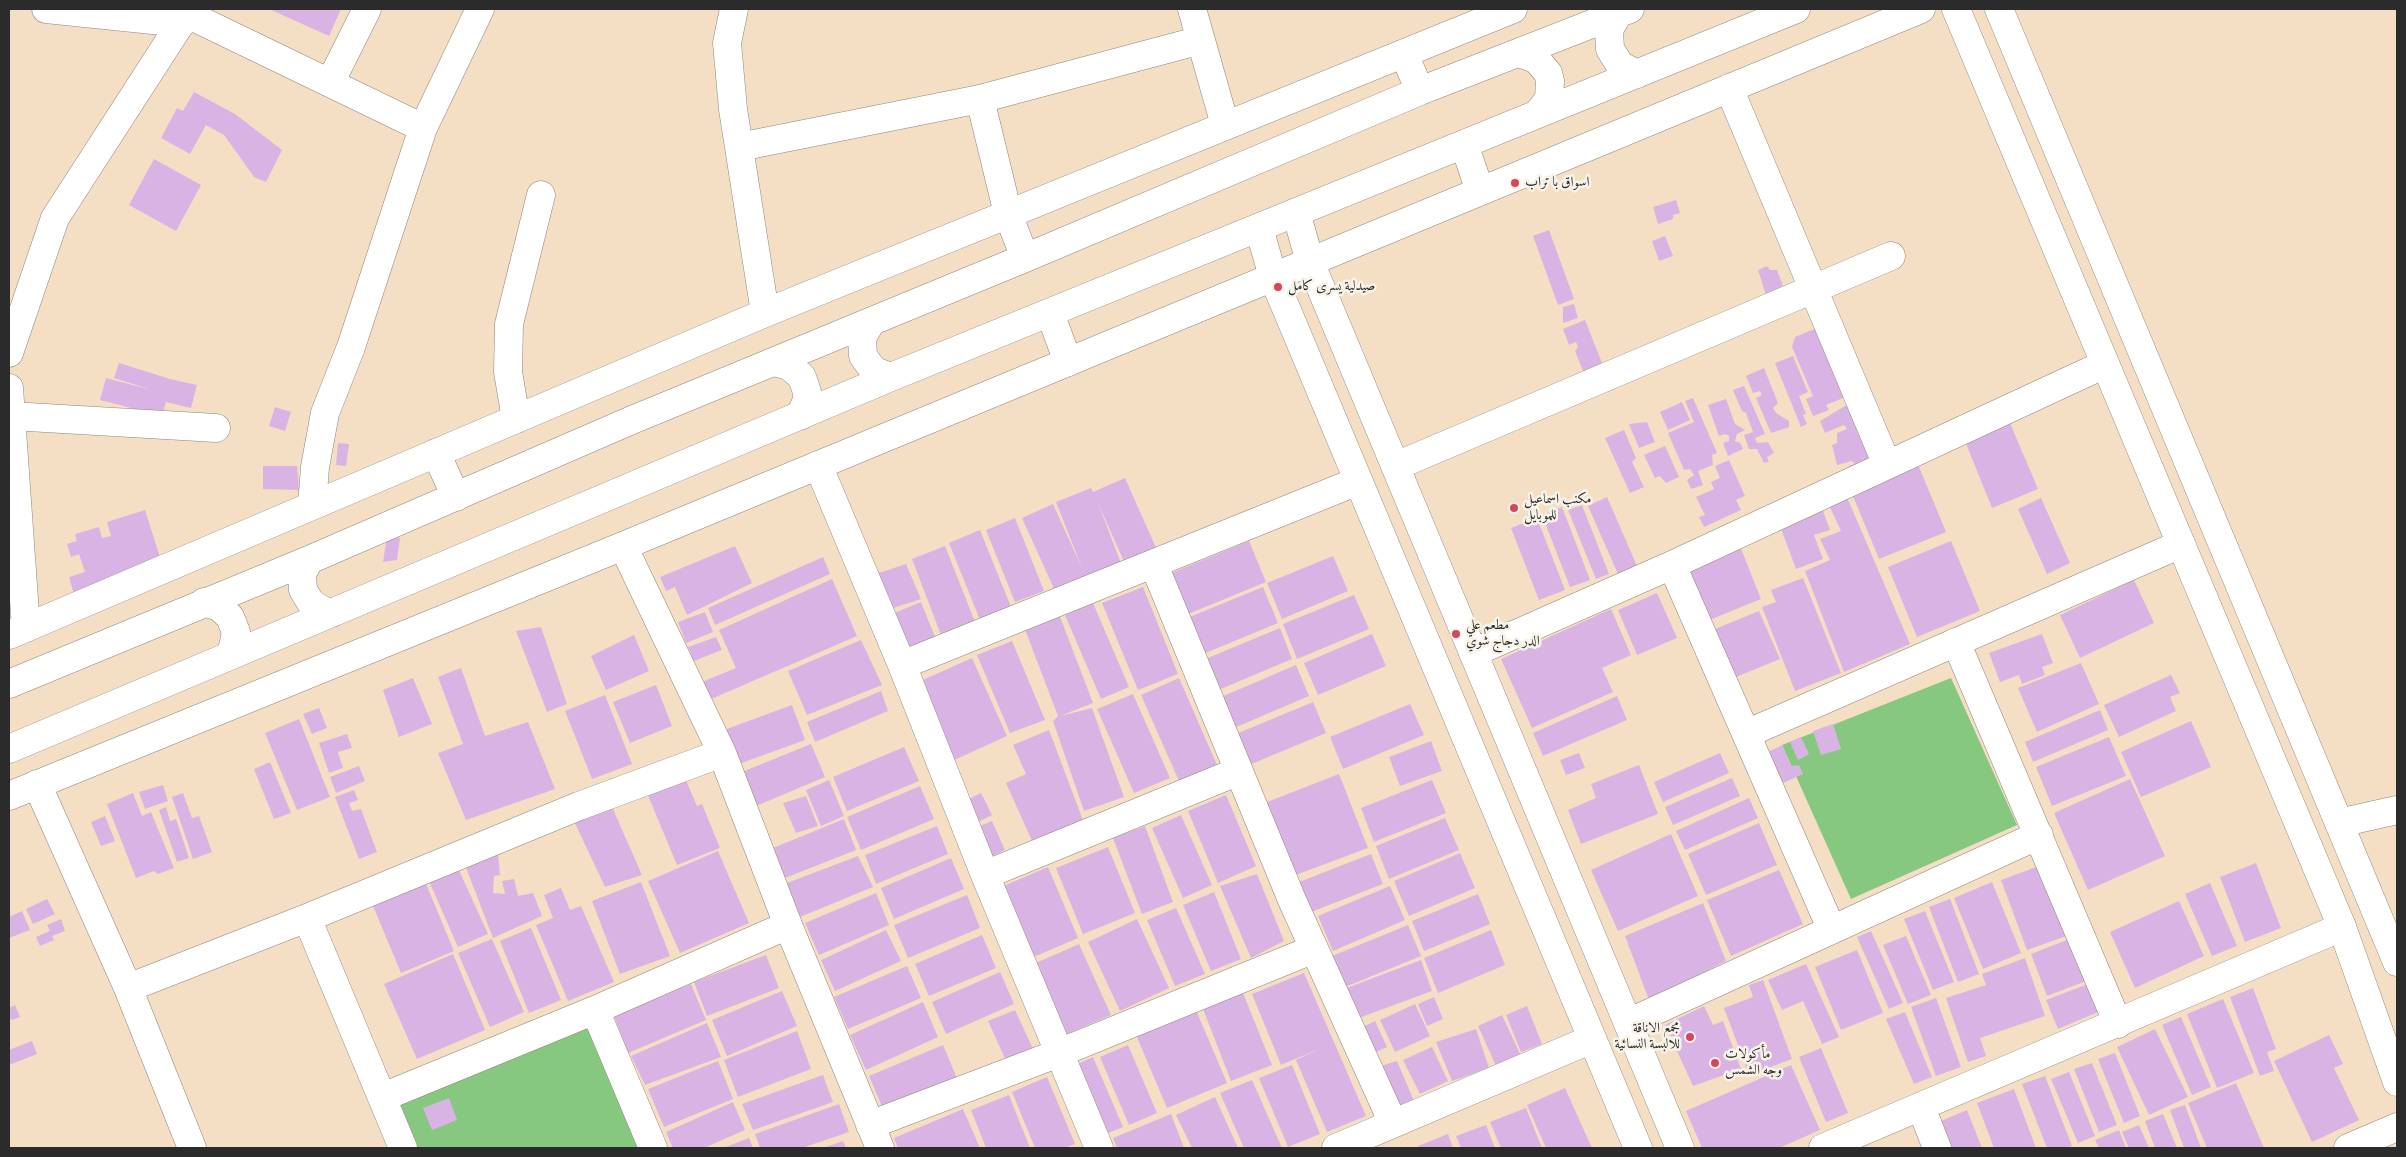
<!DOCTYPE html>
<html>
<head>
<meta charset="utf-8">
<style>
  body { margin:0 }
  #map { position:relative; width:2406px; height:1157px; overflow:hidden; background:#f4dfc5; font-family:Alegreya,serif }
  canvas { display:block }
  .frame { position:absolute; inset:0; border:10px solid #2b2b2b; pointer-events:none }
</style>
</head>
<body>
<div id="map">
<canvas width="2406" height="1157"></canvas>
<div class="frame"></div>
</div>
<script>
const c = document.querySelector('canvas').getContext('2d');
c.lineJoin = 'round';
function fillPath(path, color) {
  c.fillStyle = color;
  c.fill(path, 'evenodd');
}
function poly(rows) {
  const path = new Path2D();
  for (const r of rows) {
    path.moveTo(r[0], r[1]);
    for (let i = 2; i < r.length; i += 2) path.lineTo(r[i], r[i + 1]);
  }
  return path;
}
function trace(path, color, width, dash) {
  c.strokeStyle = color;
  c.lineWidth = width;
  c.lineCap = dash ? 'butt' : 'round';
  c.setLineDash(dash || []);
  c.stroke(path);
}
function drawText(font, color, halo, rows, align = 'center') {
  c.font = font + ' Alegreya,Amiri,serif';
  c.lineWidth = 5;
  c.setLineDash([]);
  c.textBaseline = 'middle';
  c.strokeStyle = halo;
  c.fillStyle = color;
  for (const [text, x, y, turn = 0] of rows) {
    c.save();
    c.translate(x, y);
    c.rotate((+turn || 0) * Math.PI / 180);
    c.textAlign = isNaN(turn) ? turn : align;
    if (halo) c.strokeText(text, 0, 0);
    c.fillText(text, 0, 0);
    c.restore();
  }
}
fillPath(poly([
  [1951,678,2017,825,1851,899,1782,745],
  [590,1022,646,1148,414,1148,398,1106]
]), '#87c880');
fillPath(poly([
  [269,9,341,9,329,36],
  [194,92,235,114,282,150,266,182,254,177,224,135,206,125,190,154,161,138,177,108,183,111],
  [154,159,201,185,176,231,129,205],
  [1676,200,1680,213,1673,215,1673,219,1658,224,1653,207],
  [1549,230,1574,299,1558,305,1533,236],
  [1665,236,1673,256,1659,261,1652,241],
  [1767,266,1770,270,1777,270,1783,286,1780,287,1783,302,1769,305,1758,270],
  [1574,304,1578,318,1563,323,1563,307],
  [1585,320,1604,368,1585,376,1575,351,1578,347,1576,342,1569,345,1563,329],
  [1824,325,1853,394,1826,405,1829,410,1813,416,1806,399,1813,396,1792,347,1795,337],
  [1793,356,1808,392,1799,396,1806,414,1803,415,1807,424,1801,427,1775,363],
  [119,363,170,379,197,385,191,408,166,402,162,416,100,400,106,378,152,390,114,378],
  [1764,368,1778,403,1773,408,1776,413,1789,421,1789,427,1771,433,1756,398,1762,395,1760,391,1753,393,1746,376],
  [1744,386,1765,434,1755,438,1757,443,1768,442,1774,453,1767,457,1769,462,1764,463,1757,449,1749,449,1744,435,1753,432,1746,413,1742,411,1733,390],
  [1693,398,1717,453,1712,455,1713,465,1698,471,1703,485,1691,489,1687,480,1694,475,1690,469,1684,470,1668,433,1694,422,1685,401],
  [1726,399,1735,424,1745,430,1737,434,1735,441,1740,443,1743,449,1728,456,1723,443,1729,441,1729,436,1725,434,1719,436,1708,405],
  [1855,400,1883,464,1852,477,1848,466,1855,464,1852,461,1837,465,1832,445,1837,443,1837,433,1847,429,1844,425,1825,433,1820,421],
  [1682,402,1690,420,1668,430,1660,412],
  [275,407,291,412,285,431,269,426],
  [1647,422,1655,442,1639,448,1629,424],
  [2010,423,2038,489,1992,508,1965,441],
  [1624,430,1636,458,1632,462,1644,487,1630,493,1605,438],
  [338,443,349,444,346,466,336,465],
  [1665,446,1679,477,1666,483,1660,476,1655,478,1644,455],
  [1729,460,1745,496,1736,500,1741,510,1704,527,1699,517,1705,515,1696,497,1714,489,1711,482,1720,478,1715,466],
  [1917,462,1946,532,1879,559,1850,489],
  [263,466,297,466,299,490,263,489],
  [1125,478,1157,550,1125,564,1098,503,1121,563,1055,591,1022,518,1053,504,1082,568,1056,502,1091,488,1093,492],
  [1846,495,1910,644,1844,672,1805,571,1830,560,1820,539,1841,531,1828,503],
  [1607,497,1637,566,1618,574,1588,506],
  [2041,498,2070,563,2047,574,2018,509],
  [1582,505,1609,574,1596,579,1568,510],
  [1562,507,1590,580,1570,587,1542,515],
  [1822,508,1830,530,1814,535,1823,559,1796,569,1779,523],
  [145,510,164,570,75,598,69,577,85,572,79,554,71,557,67,544,77,541,75,534,99,527,102,538,111,536,107,522],
  [1015,518,1044,591,1015,602,986,530],
  [1537,518,1565,590,1539,600,1511,528],
  [980,530,1011,607,980,620,949,543],
  [387,536,400,538,397,560,383,562],
  [1249,541,1266,582,1186,615,1169,574],
  [1951,541,1980,611,1917,637,1888,567],
  [735,546,752,583,687,615,675,587,666,591,660,577],
  [945,546,975,622,941,635,912,559],
  [1740,546,1761,599,1707,621,1686,567],
  [1333,556,1348,591,1282,619,1267,583],
  [823,557,830,574,715,625,708,608],
  [906,564,921,599,884,611,870,576],
  [1803,578,1841,673,1795,691,1762,607,1776,602,1771,590],
  [832,579,857,636,709,700,702,682,736,668,719,630],
  [2134,580,2154,623,2080,658,2060,615],
  [1143,587,1178,674,1138,690,1102,603],
  [1263,587,1278,623,1203,654,1187,618],
  [1657,593,1677,638,1637,655,1618,610],
  [1354,595,1369,629,1297,659,1283,624],
  [921,602,935,637,904,650,889,615],
  [1093,603,1129,687,1101,699,1065,615],
  [1611,609,1631,655,1602,668,1613,692,1532,728,1501,659],
  [1759,611,1780,659,1736,677,1715,629],
  [705,612,713,632,686,643,678,622],
  [1059,614,1093,703,1060,716,1092,708,1124,797,1084,811,1053,721,1058,716,1024,627],
  [541,627,567,704,547,712,516,631],
  [1280,628,1292,659,1216,691,1203,660],
  [1372,634,1386,666,1318,695,1304,663],
  [2042,634,2053,663,2042,667,2045,675,2022,684,2019,675,2000,682,1989,653],
  [634,635,649,671,606,690,591,656],
  [716,637,722,650,694,661,688,647],
  [861,640,882,685,807,715,788,671],
  [1012,641,1045,720,1010,733,977,655],
  [972,658,1007,736,952,761,916,683],
  [2081,663,2099,704,2037,732,2018,688],
  [1296,665,1309,696,1234,728,1221,697],
  [461,668,485,736,528,722,555,789,466,820,438,753,463,744,438,677],
  [2171,675,2180,693,2170,697,2176,711,2119,737,2104,705],
  [413,678,432,724,399,737,383,690],
  [1179,678,1217,765,1179,781,1141,695],
  [656,685,672,726,630,743,613,702],
  [881,691,888,711,815,742,807,722],
  [1133,694,1170,778,1134,793,1097,709],
  [605,695,632,764,592,779,565,711],
  [1617,696,1627,720,1543,756,1533,733],
  [1313,702,1326,733,1249,765,1236,734],
  [1410,704,1424,735,1343,769,1330,737],
  [792,705,805,740,736,765,724,730],
  [319,708,327,728,312,734,303,714],
  [2100,710,2108,730,2033,762,2025,742],
  [299,719,330,797,297,810,265,733],
  [2191,721,2211,767,2141,797,2121,752],
  [1833,724,1841,749,1821,755,1813,731],
  [1049,730,1084,823,1033,843,1006,783,1026,774,1013,745],
  [347,734,352,748,338,752,343,768,329,773,319,743],
  [1801,737,1809,754,1798,760,1790,742],
  [2109,737,2126,776,2052,806,2036,767],
  [1431,741,1442,771,1400,786,1389,757],
  [811,744,825,777,756,806,742,772],
  [1782,745,1791,766,1799,765,1803,774,1783,783,1768,752],
  [904,747,919,781,847,811,833,777],
  [1579,753,1585,768,1566,775,1560,760],
  [1720,753,1729,773,1663,802,1654,782],
  [270,762,291,813,274,819,254,769],
  [1639,765,1658,814,1581,844,1568,810,1596,798,1591,784],
  [359,766,365,781,336,793,330,777],
  [1339,774,1368,848,1293,876,1262,804],
  [685,778,697,806,702,804,720,848,677,865,647,793],
  [1732,778,1740,796,1673,825,1665,807],
  [2130,779,2165,856,2088,890,2054,813],
  [829,780,844,816,821,826,806,790],
  [1432,780,1446,813,1374,842,1361,808],
  [163,785,168,801,145,809,139,792],
  [920,786,934,819,861,850,847,817],
  [354,790,358,800,349,803,352,811,361,809,377,852,359,859,335,797],
  [133,793,142,816,151,812,174,868,158,874,154,871,136,878,107,804],
  [183,793,192,818,199,816,212,852,193,859,172,797],
  [981,793,992,815,976,823,965,801],
  [1226,795,1256,866,1218,883,1188,811],
  [806,796,818,826,796,833,783,803],
  [1749,798,1758,818,1685,850,1676,831],
  [166,807,170,821,176,819,189,858,177,862,159,810],
  [612,807,642,875,605,887,574,821],
  [1181,815,1212,885,1183,898,1152,828],
  [105,816,115,841,101,846,91,822],
  [1445,818,1459,850,1389,879,1376,846],
  [844,819,856,850,785,878,773,848],
  [992,821,1005,850,984,860,971,830],
  [1759,823,1777,865,1706,895,1688,854],
  [937,826,948,854,876,884,865,855],
  [1145,826,1173,902,1142,914,1113,838],
  [1671,834,1698,896,1618,931,1591,870],
  [1108,847,1135,913,1083,934,1056,868],
  [718,851,749,923,680,953,648,881],
  [1460,853,1475,888,1409,916,1394,881],
  [498,854,500,875,494,876,493,893,505,894,502,881,514,879,518,896,533,893,542,916,493,938,465,865],
  [1371,854,1383,884,1311,912,1299,882],
  [858,856,873,887,800,917,787,883],
  [951,858,964,889,894,919,881,888],
  [2047,863,2072,934,2027,950,2001,880],
  [2256,863,2281,928,2245,942,2220,877],
  [1048,867,1078,938,1029,959,999,888],
  [458,868,488,934,458,947,429,881],
  [1779,870,1803,924,1731,956,1707,900],
  [1257,874,1284,941,1251,958,1220,886],
  [424,879,454,951,401,973,371,901],
  [641,882,670,956,620,974,592,901],
  [1992,882,2021,953,1983,969,1954,898],
  [2210,883,2237,946,2212,956,2185,894],
  [1390,886,1405,920,1333,951,1318,916],
  [561,888,570,910,581,906,614,982,568,1001,536,925,553,918,544,895],
  [1214,892,1241,959,1211,971,1183,905],
  [876,893,889,925,819,955,805,923],
  [1478,894,1490,924,1424,951,1412,921],
  [967,895,980,928,908,958,894,925],
  [47,899,55,914,33,924,26,909],
  [1950,899,1979,974,1958,982,1929,907],
  [2179,901,2204,956,2135,988,2110,932],
  [1703,903,1726,961,1649,1000,1625,936],
  [1176,908,1205,974,1175,986,1147,920],
  [22,911,30,930,9,938,9,917],
  [1925,911,1954,982,1933,990,1904,919],
  [61,919,65,931,52,936,54,940,40,946,36,937,50,931,47,925],
  [1137,919,1169,988,1120,1011,1088,942],
  [1408,925,1421,956,1345,987,1332,956],
  [531,928,561,1000,529,1013,500,941],
  [886,930,901,961,835,991,821,960],
  [1491,930,1505,965,1438,993,1424,958],
  [1871,931,1903,1003,1889,1009,1857,937],
  [982,935,996,968,929,996,915,964],
  [1906,936,1931,995,1908,1004,1883,945],
  [2072,938,2089,980,2047,996,2031,954],
  [492,939,524,1012,490,1027,458,953],
  [1079,944,1111,1015,1062,1036,1031,965],
  [1857,950,1883,1013,1841,1030,1815,967],
  [453,954,485,1030,417,1059,384,984],
  [766,955,779,988,707,1016,694,982],
  [2025,958,2045,1016,1980,1038,1986,1056,1968,1062,1946,998,1986,985,1982,974],
  [1421,960,1432,991,1356,1019,1344,989],
  [1806,964,1839,1037,1822,1044,1803,1001,1782,1010,1768,980],
  [907,966,921,998,848,1029,834,997],
  [1000,972,1014,1004,946,1034,932,1002],
  [1304,973,1366,1116,1327,1132,1296,1060,1319,1049,1281,1065,1252,994],
  [1763,980,1792,1059,1749,1075,1724,1008,1753,997,1749,985],
  [2093,982,2103,1010,2058,1029,2046,1000],
  [691,984,706,1020,628,1053,614,1016],
  [2253,988,2276,1049,2267,1052,2274,1071,2260,1076,2230,997],
  [782,991,797,1026,727,1056,712,1020],
  [1243,993,1272,1065,1231,1081,1203,1009],
  [1434,997,1443,1019,1427,1026,1418,1004],
  [1936,998,1961,1067,1936,1076,1911,1007],
  [2223,999,2254,1073,2217,1088,2187,1014],
  [923,1002,938,1037,866,1070,850,1035],
  [1415,1004,1430,1036,1395,1052,1380,1020],
  [15,1005,20,1017,12,1020,9,1018,9,1008],
  [1527,1006,1542,1044,1521,1052,1506,1015],
  [1704,1006,1713,1025,1723,1021,1741,1069,1693,1086,1665,1025],
  [1015,1010,1034,1051,1007,1063,988,1021],
  [1196,1010,1227,1083,1167,1108,1136,1035],
  [1905,1012,1932,1077,1914,1084,1886,1019],
  [1502,1015,1521,1056,1496,1066,1478,1026],
  [2181,1017,2211,1087,2192,1095,2162,1025],
  [1375,1021,1387,1047,1374,1053,1361,1028],
  [707,1023,721,1057,645,1085,631,1056],
  [1476,1029,1489,1068,1452,1081,1436,1042],
  [2155,1029,2188,1097,2149,1115,2117,1047],
  [797,1031,811,1069,738,1097,724,1060],
  [2329,1035,2343,1064,2334,1068,2359,1120,2312,1142,2274,1061],
  [32,1041,37,1054,9,1065,9,1050],
  [943,1045,957,1078,883,1109,869,1076],
  [1128,1045,1157,1113,1129,1125,1100,1057],
  [1432,1047,1448,1081,1420,1094,1403,1060],
  [1821,1048,1848,1113,1826,1122,1799,1057],
  [2115,1053,2140,1116,2124,1123,2098,1059],
  [1093,1057,1123,1127,1101,1136,1071,1067],
  [718,1061,733,1099,664,1127,648,1089],
  [1397,1061,1414,1101,1396,1110,1377,1067],
  [2092,1063,2117,1125,2099,1132,2074,1069],
  [1292,1065,1320,1134,1288,1147,1259,1078],
  [1791,1065,1820,1130,1779,1148,1702,1148,1686,1111],
  [2069,1072,2095,1136,2078,1143,2051,1079],
  [823,1075,833,1102,753,1130,742,1104],
  [2045,1076,2072,1146,2066,1148,2047,1148,2022,1084],
  [1047,1077,1075,1144,1064,1148,1035,1148,1012,1092],
  [1252,1080,1282,1148,1244,1148,1220,1093],
  [2236,1083,2264,1148,2207,1148,2188,1103],
  [1565,1088,1592,1148,1546,1148,1527,1105],
  [2014,1089,2036,1148,1994,1148,1977,1103],
  [1009,1095,1030,1148,986,1148,971,1110],
  [1215,1097,1238,1148,1192,1148,1176,1115],
  [449,1098,457,1120,432,1130,423,1108],
  [733,1102,745,1130,704,1148,673,1148,666,1132],
  [839,1104,849,1132,802,1148,760,1148,755,1134],
  [2185,1105,2201,1148,2184,1148,2170,1110],
  [1526,1108,1542,1148,1501,1148,1490,1122],
  [963,1109,980,1148,898,1148,894,1138],
  [1967,1110,1982,1148,1943,1148,1934,1124],
  [1171,1114,1184,1148,1117,1148,1113,1138],
  [2163,1114,2177,1148,2155,1148,2145,1121],
  [1486,1125,1495,1148,1461,1148,1456,1136],
  [2139,1125,2149,1148,2129,1148,2122,1132],
  [2119,1130,2126,1148,2099,1148,2095,1140],
  [1448,1134,1453,1148,1419,1148,1418,1146],
  [749,1138,753,1148,723,1148],
  [843,1141,846,1148,823,1148]
]), '#dab3e5');
const minor = poly([
  [46,9,182,23],
  [734,9,727,43,733,109,765,313],
  [1192,9,1225,125],
  [187,14,423,128],
  [330,83,367,9],
  [1729,88,1887,465],
  [980,99,1008,214],
  [739,147,980,99,1201,40],
  [9,353,55,218,190,9],
  [9,388,26,628],
  [11,416,216,428],
  [516,419,508,372,509,324,541,195],
  [818,465,902,665,985,875,1099,1148],
  [1396,466,1891,256],
  [312,506,315,467,325,413,351,347,423,128,480,9],
  [623,546,722,753,788,925,880,1148],
  [1154,565,1292,900,1393,1123],
  [1672,565,1831,928],
  [9,635,765,313,1513,9],
  [1956,642,2118,1024],
  [1473,653,1672,565,2105,364],
  [902,665,1358,481],
  [1746,734,2181,544],
  [37,784,128,988,192,1148],
  [9,796,623,546,1921,9],
  [2339,823,2397,810],
  [985,875,1239,771],
  [307,918,403,1148],
  [128,988,307,918,579,806,722,753],
  [595,1010,653,1148],
  [1628,1023,2039,835],
  [383,1097,595,1010,788,925],
  [1921,1107,1937,1148],
  [870,1125,1059,1053,1314,949],
  [1336,1148,1592,1039],
  [1823,1148,2342,927],
  [2348,1148,2397,1127]
]);
const tertiary = poly([
  [1956,9,2342,927,2397,1082],
  [1999,9,2397,962],
  [1618,14,1609,30,1610,49,1620,65,1637,74],
  [1519,53,1536,59,1548,73,1550,81,1549,99,1538,113],
  [1404,54,1420,91],
  [1464,144,1480,191],
  [1296,212,1310,262,1680,1148],
  [1008,214,1025,258],
  [1259,228,1273,277,1638,1148],
  [1050,313,1068,362],
  [871,322,862,338,863,356,874,371,891,377],
  [774,362,789,366,802,377,807,392,807,400,800,416],
  [436,453,456,497],
  [309,560,302,574,303,590,311,603,324,611,332,613],
  [204,602,219,607,230,617,236,632,233,647,230,654],
  [9,684,309,560,632,420,1025,258,1420,91,1630,9],
  [9,749,891,377,1796,9]
]);
trace(minor, '#908578', 29);
trace(tertiary, '#908578', 29);
trace(minor, '#fff', 28);
trace(tertiary, '#fff', 28);
for (const [x, y, r, color] of [
  [1515,183,5,"#d1495b"],
  [1278,287,5,"#d1495b"],
  [1514,508,5,"#d1495b"],
  [1456,634,5,"#d1495b"],
  [1690,1037,5,"#d1495b"],
  [1715,1063,5,"#d1495b"]
]) {
  const dot = new Path2D();
  dot.arc(x, y, r, 0, 2 * Math.PI);
  c.fillStyle = color;
  c.fill(dot);
  trace(dot, '#f7f3e8', 2);
}
drawText('14px', '#2b2b2b', '#f7f3e8', [
  ["اسواق با تراب",1525,183],
  ["صيدلية يسرى كامل",1288,287],
  ["مكنب اسماعيل",1524,500],
  ["للموبايل",1524,516],
  ["مطعم علي",1466,626],
  ["الدر دجاج شوي",1466,642],
  ["مجمع الاناقة",1680,1029,"right"],
  ["للالبسة النسائية",1680,1045,"right"],
  ["مأكولات",1725,1055],
  ["وجه الشمس",1725,1071]
], 'left');
</script>
</body>
</html>
